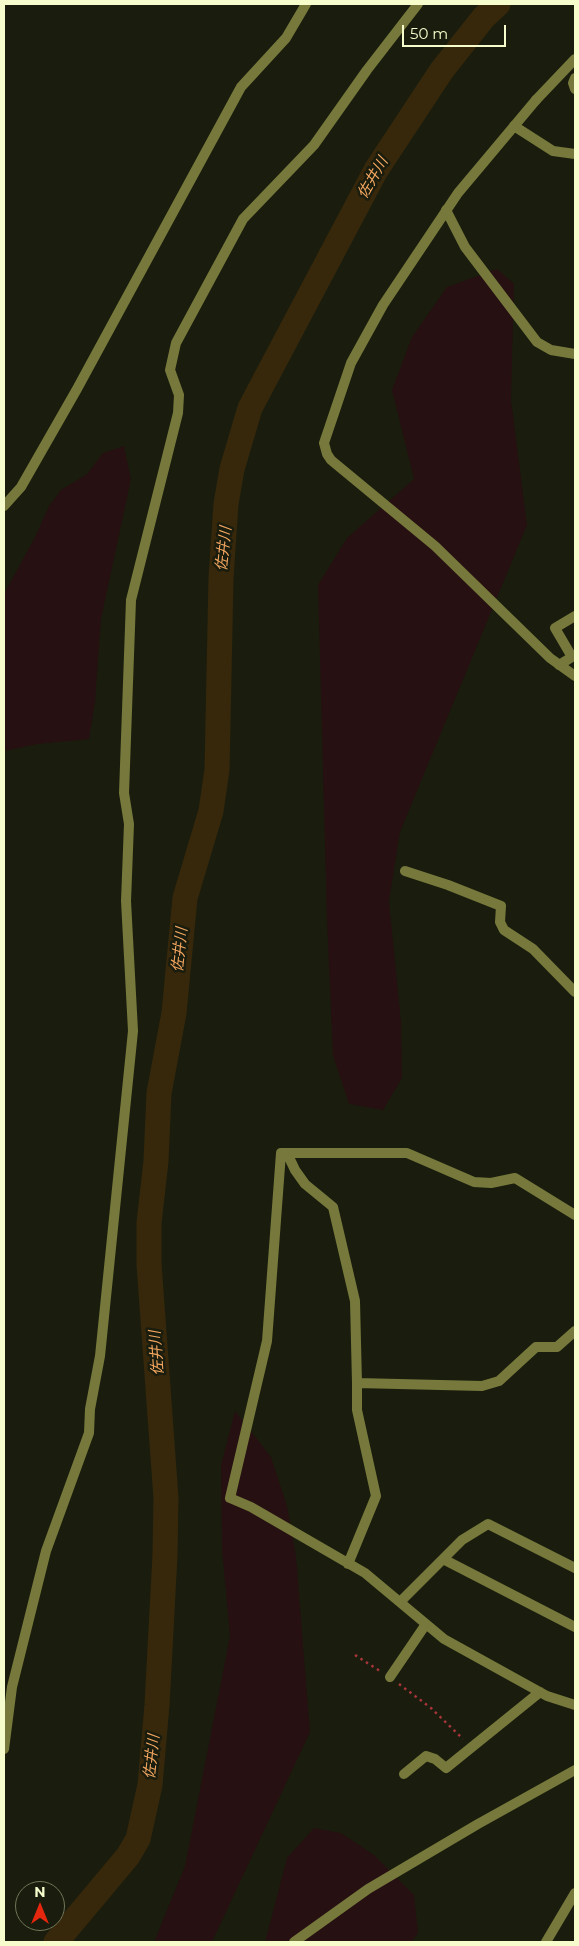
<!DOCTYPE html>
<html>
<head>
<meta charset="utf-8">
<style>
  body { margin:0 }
  #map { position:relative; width:579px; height:1946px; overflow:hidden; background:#1a1d0d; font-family:Montserrat,sans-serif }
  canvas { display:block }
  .frame { position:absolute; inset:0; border:5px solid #f6fccc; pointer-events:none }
  .north { position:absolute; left:15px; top:1881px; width:50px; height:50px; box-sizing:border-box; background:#1a1d0d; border:1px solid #727659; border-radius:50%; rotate:0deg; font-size:14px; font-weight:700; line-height:20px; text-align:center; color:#f6fccc }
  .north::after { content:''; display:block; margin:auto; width:18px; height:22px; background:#e5270f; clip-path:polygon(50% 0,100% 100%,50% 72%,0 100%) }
  .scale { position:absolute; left:402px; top:25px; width:104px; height:22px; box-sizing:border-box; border:2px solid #f6fccc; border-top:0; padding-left:6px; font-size:15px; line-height:18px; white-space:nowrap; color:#f6fccc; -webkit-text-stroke:4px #1a1d0d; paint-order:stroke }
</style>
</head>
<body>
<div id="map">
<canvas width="579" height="1946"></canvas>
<div class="frame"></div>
<div class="north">N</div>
<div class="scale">50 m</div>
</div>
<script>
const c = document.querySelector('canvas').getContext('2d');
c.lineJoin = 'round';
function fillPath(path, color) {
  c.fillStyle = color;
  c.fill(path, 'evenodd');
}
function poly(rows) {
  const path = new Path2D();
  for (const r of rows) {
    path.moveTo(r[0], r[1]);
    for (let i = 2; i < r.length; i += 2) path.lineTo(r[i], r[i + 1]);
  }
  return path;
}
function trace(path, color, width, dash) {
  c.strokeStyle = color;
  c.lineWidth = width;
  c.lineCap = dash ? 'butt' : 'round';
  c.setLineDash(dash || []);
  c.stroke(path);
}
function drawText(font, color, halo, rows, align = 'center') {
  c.font = font + ' Montserrat,"Noto Sans JP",sans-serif';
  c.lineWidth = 5;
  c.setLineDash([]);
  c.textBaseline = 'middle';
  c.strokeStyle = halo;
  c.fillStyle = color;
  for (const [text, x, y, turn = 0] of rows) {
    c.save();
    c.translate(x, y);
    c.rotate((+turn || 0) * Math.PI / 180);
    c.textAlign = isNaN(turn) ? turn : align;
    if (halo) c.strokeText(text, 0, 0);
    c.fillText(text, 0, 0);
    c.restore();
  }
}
fillPath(poly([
  [497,269,514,284,511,400,527,525,400,832,389,901,401,1022,402,1078,383,1110,349,1104,333,1056,327,921,318,585,347,538,414,479,392,390,412,337,447,287],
  [124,446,131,479,101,619,95,702,89,739,38,744,4,751,4,594,35,537,49,506,61,490,87,474,103,453],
  [235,1411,271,1457,287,1506,296,1556,310,1732,212,1942,154,1942,185,1866,230,1636,222,1549,221,1465],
  [314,1828,341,1833,374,1855,414,1895,418,1933,412,1942,265,1942,287,1858]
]), '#261011');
trace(poly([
  [56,1942,128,1856,138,1839,150,1785,157,1705,165,1555,166,1498,149,1264,149,1223,156,1161,159,1093,174,1013,185,898,211,811,217,770,221,578,226,504,232,469,250,408,376,170,442,70,484,17,498,4]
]), '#37280c', 25);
trace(poly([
  [355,1655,380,1671],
  [399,1684,431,1708,463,1739]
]), '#a7353a', 2.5, [2.5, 4]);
trace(poly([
  [575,78,573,83,575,89],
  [536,100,575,59],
  [514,126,553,151,575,154],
  [446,210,465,247,537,342,551,350,575,354],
  [4,506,21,487,77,389,241,87,286,38,306,4],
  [559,665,572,657,555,628,575,616],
  [405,871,448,885,501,906,500,922,504,930,533,949,575,992],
  [287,1153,295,1170,305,1184,333,1207,355,1301,357,1383],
  [575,1215,515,1178,491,1183,474,1182,407,1153,281,1153,267,1341,230,1498,251,1507,365,1573,444,1639,547,1696,575,1705],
  [443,1559,575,1627],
  [348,1564,376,1496,357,1410,357,1383,482,1386,499,1381,536,1347,557,1347,575,1331],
  [400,1602,462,1540,488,1524,575,1568],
  [390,1677,426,1624],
  [4,1749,12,1687,46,1551,89,1433,90,1409,100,1356,133,1031,126,901,129,824,124,793,131,600,178,413,179,395,170,370,176,343,243,219,314,145,367,70,418,4],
  [404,1774,426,1756,435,1759,446,1768,540,1692],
  [294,1942,368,1889,478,1824,575,1770],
  [546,1942,575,1893]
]), '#76793b', 10);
trace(poly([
  [536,100,458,193,383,305,351,363,324,443,327,454,331,460,435,546,550,658,575,676]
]), '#76793b', 10);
drawText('italic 15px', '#f5a761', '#1a1d0d', [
  ["佐井川",373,178,-60],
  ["佐井川",224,549,-84],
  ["佐井川",180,950,-84],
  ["佐井川",157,1353,-94],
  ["佐井川",152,1757,-84]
]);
</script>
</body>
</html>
